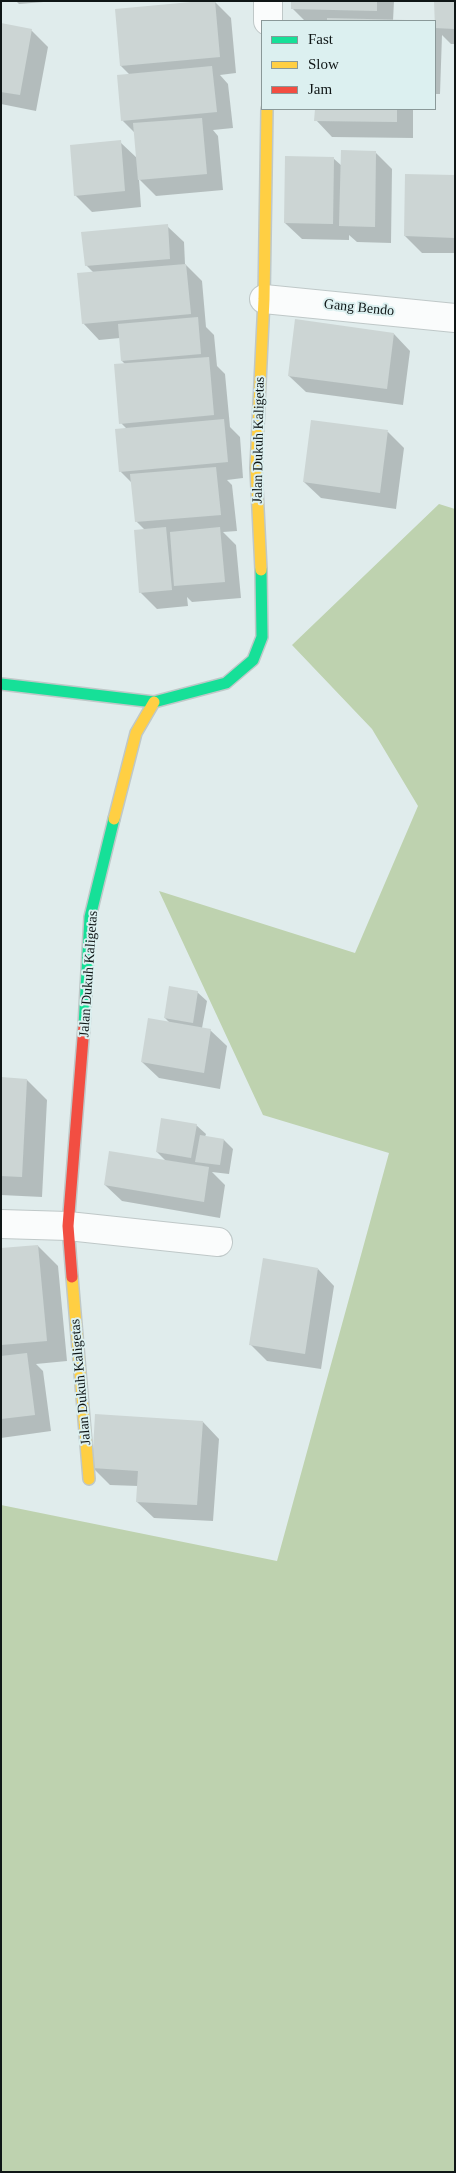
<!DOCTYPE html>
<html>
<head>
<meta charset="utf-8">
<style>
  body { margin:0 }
  #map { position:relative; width:456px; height:2173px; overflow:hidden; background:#e0ecec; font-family:"Times New Roman",serif }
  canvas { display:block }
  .frame { position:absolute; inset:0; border:2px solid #0f1616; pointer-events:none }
  .legend { position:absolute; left:261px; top:20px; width:175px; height:90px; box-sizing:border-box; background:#dcf0f0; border:1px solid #8a9999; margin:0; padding:6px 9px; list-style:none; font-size:15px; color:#0f1616 }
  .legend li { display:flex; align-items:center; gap:10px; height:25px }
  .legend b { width:25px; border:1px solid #8a9999 }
</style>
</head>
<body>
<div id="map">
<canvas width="456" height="2173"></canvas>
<div class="frame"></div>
<ul class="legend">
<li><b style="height:6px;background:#16e098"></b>Fast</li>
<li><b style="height:6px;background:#ffcf43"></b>Slow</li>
<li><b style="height:6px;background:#f24e42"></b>Jam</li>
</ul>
</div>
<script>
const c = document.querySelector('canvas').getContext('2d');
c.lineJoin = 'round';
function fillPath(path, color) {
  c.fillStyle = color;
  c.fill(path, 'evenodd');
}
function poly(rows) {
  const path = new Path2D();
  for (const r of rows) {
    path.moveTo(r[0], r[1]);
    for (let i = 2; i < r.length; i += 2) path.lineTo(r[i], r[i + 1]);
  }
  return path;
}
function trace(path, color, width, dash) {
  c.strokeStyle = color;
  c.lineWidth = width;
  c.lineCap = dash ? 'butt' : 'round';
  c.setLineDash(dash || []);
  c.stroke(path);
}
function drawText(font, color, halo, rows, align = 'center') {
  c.font = font + ' "Times New Roman",serif';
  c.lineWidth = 4;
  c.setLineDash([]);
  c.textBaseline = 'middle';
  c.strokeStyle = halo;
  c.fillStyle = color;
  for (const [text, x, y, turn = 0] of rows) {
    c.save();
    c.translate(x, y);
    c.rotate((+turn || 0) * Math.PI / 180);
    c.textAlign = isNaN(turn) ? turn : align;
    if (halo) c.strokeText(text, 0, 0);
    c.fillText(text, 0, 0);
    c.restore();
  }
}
fillPath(poly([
  [439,504,455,509,455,2172,1,2172,1,1505,277,1561,389,1153,263,1115,159,891,355,953,418,806,372,729,292,645]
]), '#bed2af');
fillPath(poly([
  [16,1,56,1,19,4],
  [214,1,231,18,236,73,220,75,228,84,233,128,213,130,218,136,223,190,156,196,139,179,141,207,92,212,75,195,120,142,138,159,135,133,122,120,130,75,121,66,116,10],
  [292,1,394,1,393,21,425,21,305,21,292,8],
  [435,1,455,1,455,44,451,44,442,35,440,94,435,94],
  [1,25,31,30,48,47,36,111,1,104],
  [316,109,413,109,413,138,332,137,316,120],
  [375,152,392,169,391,243,357,242,349,235,349,240,302,239,285,223,333,158,342,166],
  [455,177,455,253,422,253,405,236],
  [167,226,184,242,185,264,202,281,206,327,214,335,217,366,225,374,230,427,240,437,243,478,227,480,232,485,237,531,223,532,236,545,241,598,192,602,187,597,188,606,157,609,140,592,145,530,136,521,132,483,120,471,127,429,121,423,126,365,122,361,120,338,99,340,83,323,94,273,86,265],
  [394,334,410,351,403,405,306,392,289,376],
  [312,421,388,432,404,448,396,509,321,498,304,482],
  [197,992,207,1001,202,1028,210,1030,227,1046,220,1089,159,1078,142,1062,170,1023,165,1018],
  [1,1079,27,1080,47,1100,42,1197,1,1195],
  [196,1125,206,1134,205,1137,224,1140,233,1149,229,1174,212,1172,225,1185,220,1218,122,1201,105,1185,167,1162,157,1152],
  [38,1246,58,1266,67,1361,36,1364,43,1371,51,1431,1,1438,1,1249],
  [318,1269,334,1286,321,1369,267,1361,250,1344],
  [203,1422,219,1439,213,1521,154,1518,137,1502,138,1486,110,1485,93,1468]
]), '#0003');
fillPath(poly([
  [202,1,215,1,220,57,120,66,115,9],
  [291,1,377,1,377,11,291,9],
  [434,1,455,1,455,29,435,28],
  [327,18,407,20,407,21,327,21],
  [1,23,32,29,20,95,1,92],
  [212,66,217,112,121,121,117,75],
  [315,109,397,109,397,122,314,121],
  [202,118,207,174,138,180,133,123],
  [121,140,125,191,74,196,70,145],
  [341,150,376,151,375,227,339,226],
  [285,156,334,157,333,224,284,223],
  [405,174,455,175,455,238,404,236],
  [168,224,170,259,85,266,81,232],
  [186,264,191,314,82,324,77,273],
  [198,317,201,354,121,361,118,324],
  [295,319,394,333,387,389,288,376],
  [209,357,214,415,119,424,114,364],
  [224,419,228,462,119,472,115,429],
  [311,420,388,430,380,493,303,482],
  [216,467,221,515,135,522,130,474],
  [166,527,172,590,139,593,134,530],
  [220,527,225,582,174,586,170,532],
  [169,986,198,991,193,1023,164,1018],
  [148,1018,211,1029,204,1073,141,1062],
  [1,1077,27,1079,22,1177,1,1176],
  [161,1118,197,1124,191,1158,156,1152],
  [200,1135,224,1139,220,1165,195,1162],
  [109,1151,209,1167,204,1202,104,1185],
  [38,1245,47,1341,1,1345,1,1248],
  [263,1258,318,1268,305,1354,249,1345],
  [27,1353,35,1415,1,1419,1,1356],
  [95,1414,203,1421,197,1505,136,1502,138,1471,92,1468]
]), '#ccd5d4');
const street = poly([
  [268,21,268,1],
  [264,299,455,318],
  [1,1224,68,1226,218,1242]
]);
const fast = poly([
  [1,684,154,702,226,683,253,660,262,637,261,570],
  [84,1026,90,917,114,819]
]);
const slow = poly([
  [261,570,256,468,264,299,267,109],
  [114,819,136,733,154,702],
  [72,1277,89,1479]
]);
const jam = poly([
  [72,1277,68,1226,84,1026]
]);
trace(street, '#bfc8c8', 30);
trace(fast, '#bfc8c8', 14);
trace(slow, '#bfc8c8', 14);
trace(jam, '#bfc8c8', 14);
trace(street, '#fafcfc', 28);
trace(fast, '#16e098', 11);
trace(slow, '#ffcf43', 11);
trace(jam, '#f24e42', 11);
drawText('14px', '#0f1616', '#dcf0f0', [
  ["Gang Bendo",359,308,6],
  ["Jalan Dukuh Kaligetas",259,440,-89],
  ["Jalan Dukuh Kaligetas",89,974,-86],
  ["Jalan Dukuh Kaligetas",81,1382,-95]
]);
</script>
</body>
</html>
